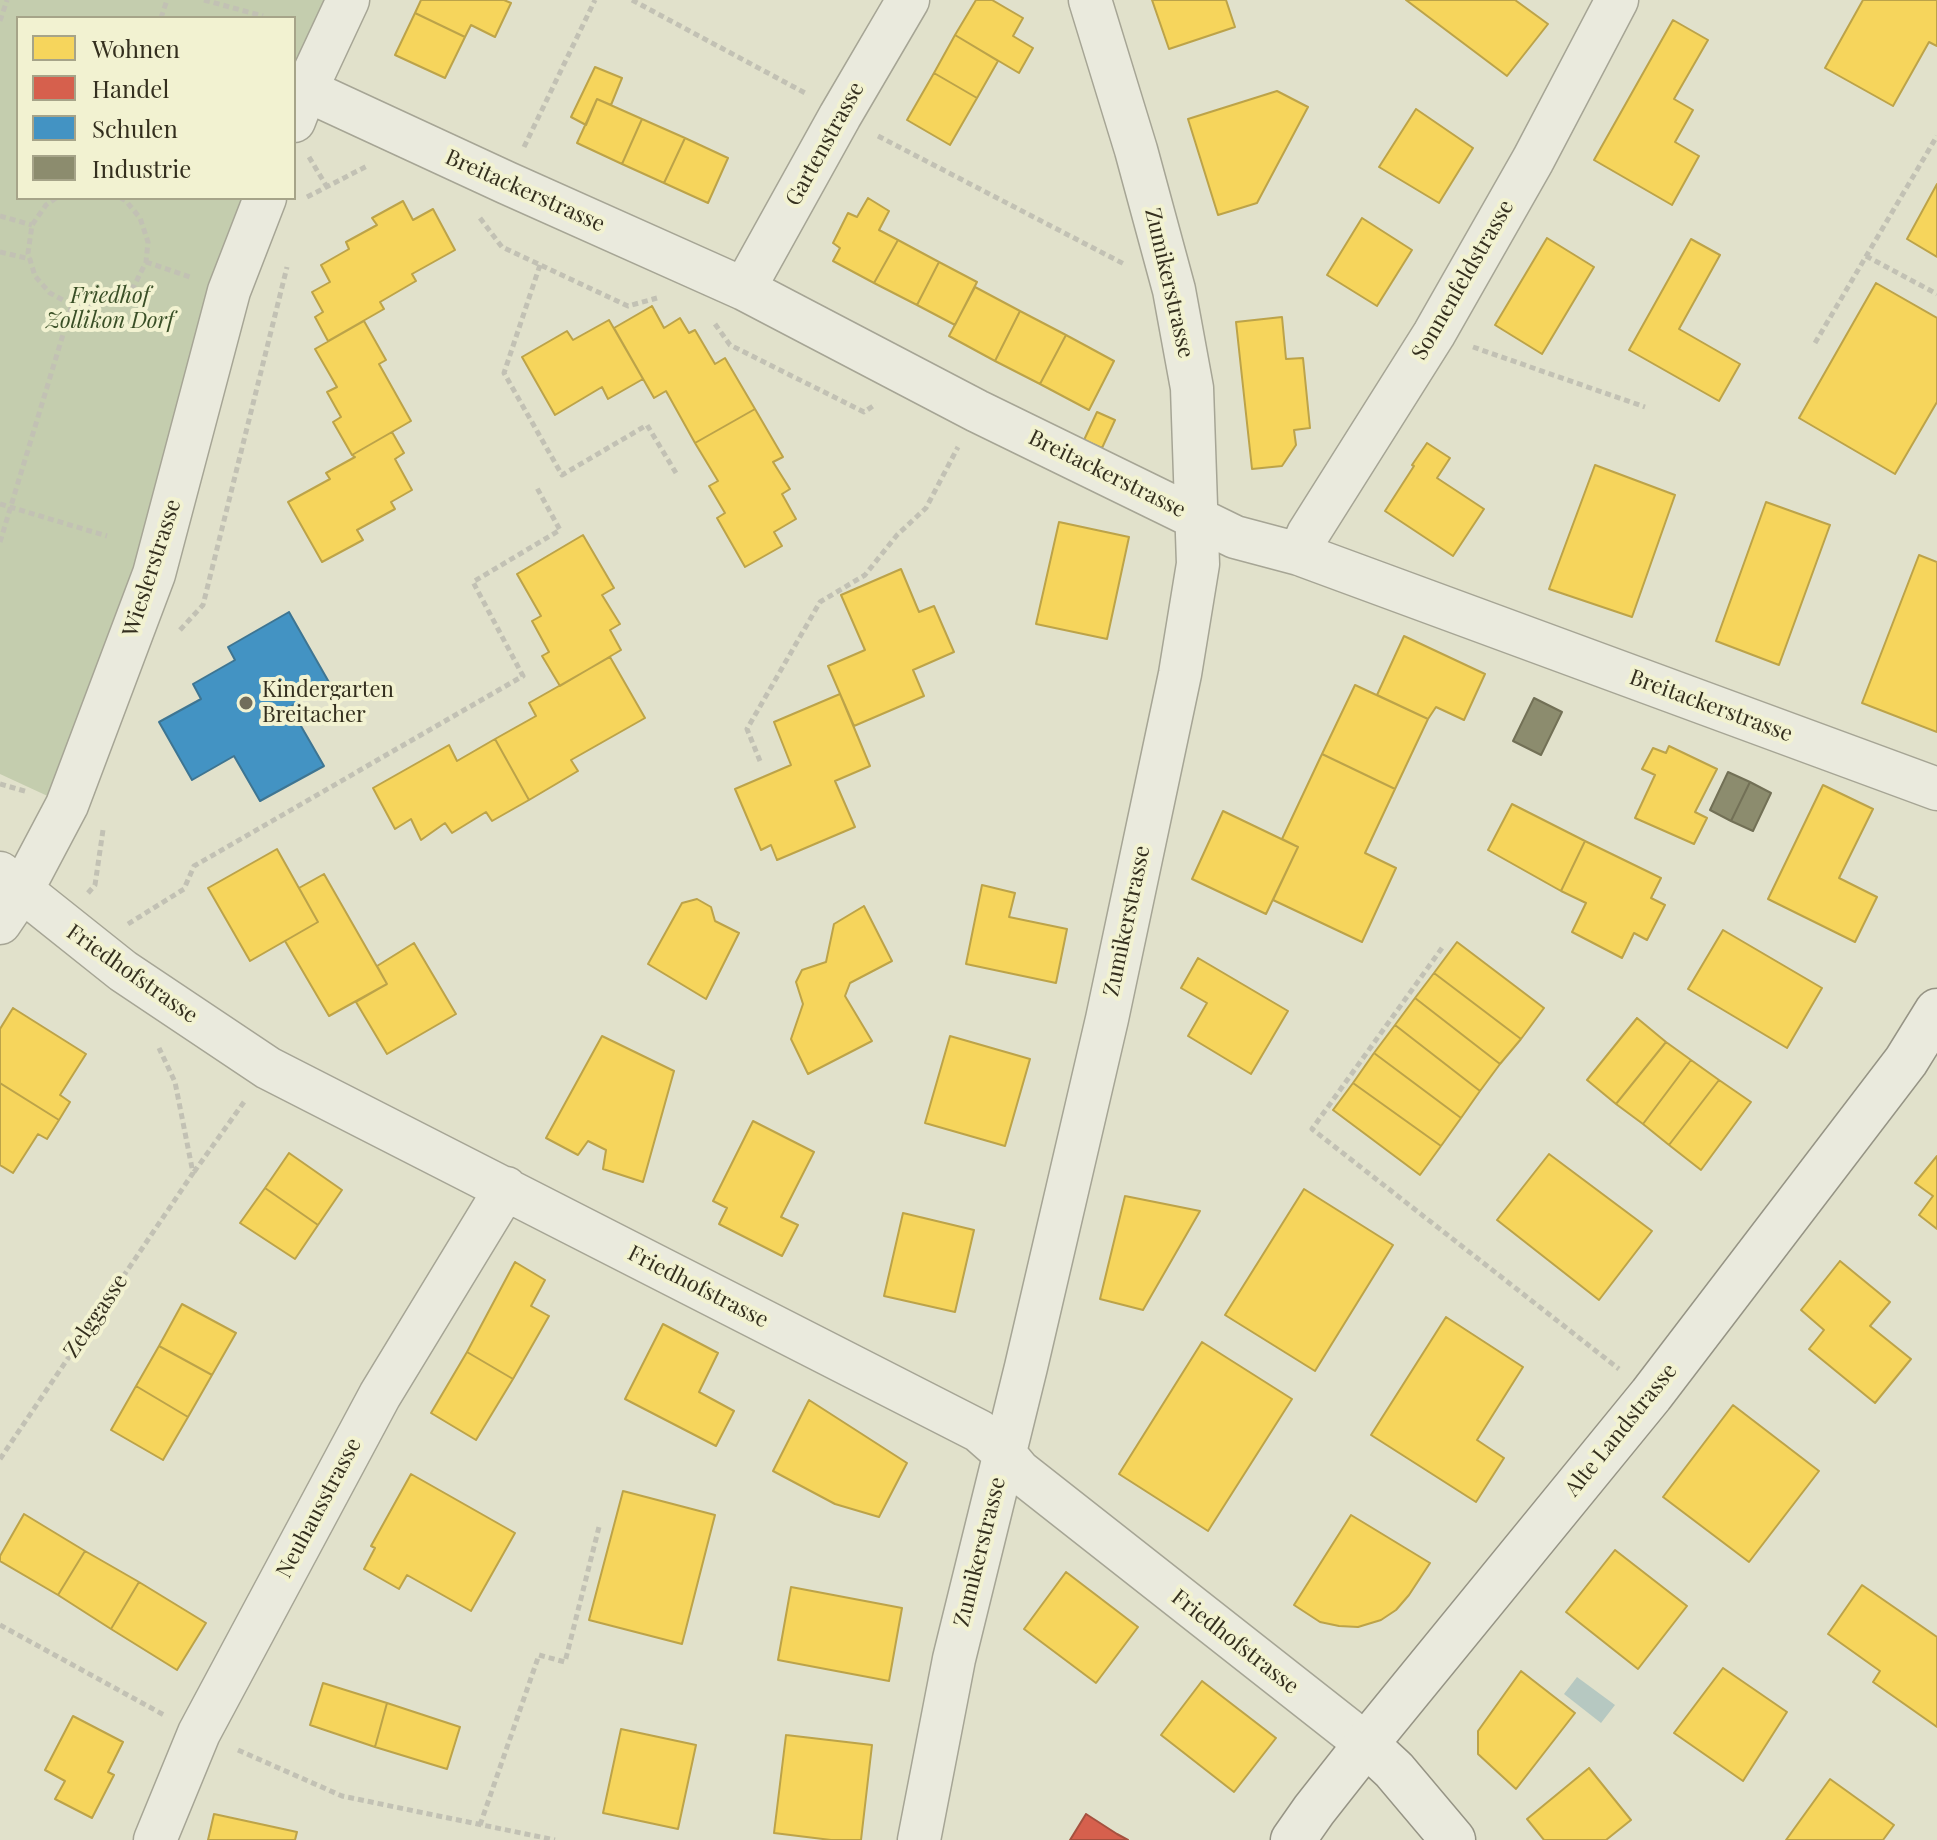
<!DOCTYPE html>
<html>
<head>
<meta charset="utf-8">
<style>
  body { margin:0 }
  #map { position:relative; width:1937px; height:1840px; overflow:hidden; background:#e1e1cb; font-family:"Playfair Display",serif }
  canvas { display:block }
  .legend { position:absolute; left:16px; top:16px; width:280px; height:184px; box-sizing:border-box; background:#f2f2d1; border:2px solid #a6a489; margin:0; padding:10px 14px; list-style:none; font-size:24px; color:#342f1e }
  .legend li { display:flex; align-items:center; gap:16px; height:40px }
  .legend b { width:40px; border:2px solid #a6a489 }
</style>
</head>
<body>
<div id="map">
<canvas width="1937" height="1840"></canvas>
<ul class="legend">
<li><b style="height:22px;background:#f6d55c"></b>Wohnen</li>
<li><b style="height:22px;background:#d6604d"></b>Handel</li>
<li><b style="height:22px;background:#4393c3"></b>Schulen</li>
<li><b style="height:22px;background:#8c8c6e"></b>Industrie</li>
</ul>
</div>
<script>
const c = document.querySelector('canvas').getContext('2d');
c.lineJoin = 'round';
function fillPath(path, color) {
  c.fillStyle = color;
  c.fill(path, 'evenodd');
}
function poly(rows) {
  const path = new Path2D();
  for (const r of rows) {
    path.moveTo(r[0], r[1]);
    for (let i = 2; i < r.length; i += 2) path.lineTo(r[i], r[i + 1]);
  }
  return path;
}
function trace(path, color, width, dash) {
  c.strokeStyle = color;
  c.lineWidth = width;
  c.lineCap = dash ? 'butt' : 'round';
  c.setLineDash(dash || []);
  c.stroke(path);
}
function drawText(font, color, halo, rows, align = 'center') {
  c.font = font + ' "Playfair Display",serif';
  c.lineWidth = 8;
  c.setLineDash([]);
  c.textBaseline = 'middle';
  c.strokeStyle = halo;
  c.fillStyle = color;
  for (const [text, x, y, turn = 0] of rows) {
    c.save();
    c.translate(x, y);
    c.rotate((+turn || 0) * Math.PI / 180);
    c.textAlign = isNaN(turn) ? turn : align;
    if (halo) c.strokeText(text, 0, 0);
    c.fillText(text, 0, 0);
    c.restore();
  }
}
fillPath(poly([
  [0,0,348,0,294,121,294,18,18,18,18,198,265,198,67,805,0,774]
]), '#c4cdae');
fillPath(poly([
  [1577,1677,1615,1705,1601,1723,1564,1694]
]), '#b6c8c1');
const homes = poly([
  [421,0,504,0,511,3,495,37,471,25,465,37,415,13,421,0],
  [976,0,992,0,1023,18,1013,36,1033,48,1019,73,955,35,976,0],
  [1152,0,1226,0,1235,27,1169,49,1152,0],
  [1406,0,1515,0,1548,24,1507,76,1406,0],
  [1863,0,1937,0,1937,46,1929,42,1893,106,1825,68,1863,0],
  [415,13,465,37,445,78,395,55,415,13],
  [1673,20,1708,40,1674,99,1693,110,1675,142,1699,156,1672,205,1594,160,1673,20],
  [955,35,998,61,977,98,934,73,955,35],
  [595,67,622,78,611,105,597,99,586,125,571,117,595,67],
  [934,73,977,98,950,145,907,120,934,73],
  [1277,91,1308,107,1257,203,1218,215,1188,119,1277,91],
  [597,99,642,119,622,164,577,143,597,99],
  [1416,109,1473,148,1439,203,1379,167,1416,109],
  [642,119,685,138,664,183,622,164,642,119],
  [685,138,728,158,708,203,664,183,685,138],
  [1937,184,1937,257,1907,239,1937,184],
  [868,198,889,211,879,230,898,240,874,283,833,261,840,248,833,243,848,213,857,217,868,198],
  [403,201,413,220,433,209,455,250,412,274,416,281,380,302,384,309,328,341,315,317,323,312,312,292,330,282,321,265,349,249,346,242,377,225,372,218,403,201],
  [1362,218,1412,250,1377,306,1327,275,1362,218],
  [1547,238,1594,267,1542,354,1495,325,1547,238],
  [1691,239,1720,255,1679,329,1740,364,1719,401,1629,350,1691,239],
  [898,240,939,262,917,305,874,283,898,240],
  [939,262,977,282,955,325,917,305,939,262],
  [1876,283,1937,318,1937,402,1895,474,1799,418,1876,283],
  [975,287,1020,311,995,361,949,336,975,287],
  [652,306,664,328,680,318,689,333,695,330,715,364,725,358,755,409,695,443,666,391,654,398,614,328,652,306],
  [1020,311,1066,335,1040,384,995,361,1020,311],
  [1282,317,1286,359,1303,358,1310,428,1294,430,1296,445,1282,466,1252,469,1236,322,1282,317],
  [609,320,643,379,608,399,602,387,555,415,522,357,567,331,573,340,609,320],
  [364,321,386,360,379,364,411,421,352,455,333,422,341,417,327,392,337,387,315,349,364,321],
  [1066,335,1114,361,1089,410,1040,384,1066,335],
  [755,409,783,457,773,462,790,489,782,494,796,519,774,532,782,546,745,567,717,518,725,513,709,486,718,481,695,443,755,409],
  [1097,412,1115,420,1102,448,1084,440,1097,412],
  [392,432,404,453,395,459,412,490,391,502,395,509,357,530,363,540,322,562,288,502,330,479,326,473,355,457,352,455,392,432],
  [1427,443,1450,458,1437,478,1484,509,1453,556,1385,511,1414,466,1412,465,1427,443],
  [1595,465,1675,495,1632,617,1549,589,1595,465],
  [1766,502,1830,525,1779,665,1716,641,1766,502],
  [1059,522,1129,537,1107,639,1036,624,1059,522],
  [583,535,614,588,602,595,620,624,610,630,621,650,560,686,542,656,549,652,532,621,541,616,517,574,583,535],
  [1919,555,1937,562,1937,732,1862,703,1919,555],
  [901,569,919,612,934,606,954,652,913,670,924,696,854,726,828,666,865,650,841,595,901,569],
  [1404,636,1485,674,1464,720,1436,707,1428,719,1377,695,1404,636],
  [610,657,645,718,571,760,578,771,529,800,495,739,536,716,529,703,610,657],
  [1355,685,1428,719,1395,789,1322,754,1355,685],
  [840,694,870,766,835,781,855,827,777,860,771,845,761,850,735,789,791,765,774,722,840,694],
  [495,739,529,800,492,821,486,812,452,833,445,823,421,840,411,819,395,829,373,788,449,745,457,761,495,739],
  [1669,746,1717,769,1695,812,1707,818,1694,844,1635,818,1655,775,1642,769,1653,748,1666,753,1669,746],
  [1322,754,1395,789,1365,853,1396,868,1362,942,1273,900,1298,847,1282,839,1322,754],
  [1823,785,1873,809,1839,878,1877,897,1855,942,1768,899,1823,785],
  [1512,804,1585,841,1561,891,1488,850,1512,804],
  [1223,811,1298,847,1266,914,1192,879,1223,811],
  [1585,841,1661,878,1651,898,1665,905,1647,940,1634,933,1622,958,1572,932,1586,903,1561,891,1585,841],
  [277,849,318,922,250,961,208,888,277,849],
  [324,874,387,984,329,1016,285,941,318,922,299,888,324,874],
  [982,885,1015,893,1009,917,1067,929,1056,983,966,964,982,885],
  [697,899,711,907,715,921,739,933,706,999,648,964,682,903,697,899],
  [864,906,892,961,850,983,845,996,872,1041,808,1074,791,1039,803,1004,796,982,802,970,826,962,834,924,864,906],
  [1723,930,1822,988,1787,1048,1688,989,1723,930],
  [1457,942,1544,1008,1521,1039,1434,973,1457,942],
  [414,943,456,1014,387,1054,356,1002,387,984,377,966,414,943],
  [1198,958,1288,1011,1251,1074,1188,1036,1207,1003,1181,988,1198,958],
  [1434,973,1521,1039,1500,1064,1415,998,1434,973],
  [1415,998,1500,1064,1480,1091,1395,1025,1415,998],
  [13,1008,86,1054,60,1095,70,1102,59,1120,0,1083,0,1029,13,1008],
  [1637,1018,1666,1042,1616,1104,1587,1080,1637,1018],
  [1395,1025,1480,1091,1461,1118,1374,1053,1395,1025],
  [602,1036,674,1071,643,1182,603,1169,606,1150,588,1141,578,1155,546,1138,602,1036],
  [950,1036,1030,1059,1005,1146,925,1123,950,1036],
  [1666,1042,1691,1060,1643,1124,1616,1104,1666,1042],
  [1374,1053,1461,1118,1441,1146,1353,1083,1374,1053],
  [1691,1060,1719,1080,1669,1145,1643,1124,1691,1060],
  [1719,1080,1751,1102,1701,1170,1669,1145,1719,1080],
  [0,1083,59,1120,47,1139,38,1134,13,1173,0,1165,0,1083],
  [1353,1083,1441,1146,1420,1175,1333,1110,1353,1083],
  [753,1121,814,1152,781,1217,798,1225,782,1256,719,1224,727,1208,713,1201,753,1121],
  [289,1153,342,1190,318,1225,265,1188,289,1153],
  [1549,1154,1652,1231,1599,1300,1497,1220,1549,1154],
  [1937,1156,1937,1229,1919,1215,1933,1196,1915,1183,1937,1156],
  [265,1188,318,1225,295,1259,240,1223,265,1188],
  [1304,1189,1393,1245,1315,1371,1225,1315,1304,1189],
  [1125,1196,1200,1211,1143,1310,1100,1299,1125,1196],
  [903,1213,974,1230,955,1312,884,1296,903,1213],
  [1840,1261,1890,1302,1870,1326,1911,1359,1875,1403,1809,1349,1824,1330,1801,1310,1840,1261],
  [515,1262,545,1280,531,1306,549,1316,513,1379,467,1352,515,1262],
  [182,1304,236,1333,212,1375,159,1346,182,1304],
  [1446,1317,1523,1367,1477,1440,1504,1458,1476,1502,1371,1435,1446,1317],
  [663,1324,718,1353,699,1392,734,1411,716,1446,625,1399,663,1324],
  [1202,1342,1292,1399,1208,1531,1119,1474,1202,1342],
  [159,1346,212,1375,188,1417,136,1386,159,1346],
  [467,1352,513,1379,476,1440,431,1413,467,1352],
  [136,1386,188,1417,163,1460,111,1430,136,1386],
  [809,1400,907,1463,879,1517,835,1504,773,1471,809,1400],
  [1733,1405,1819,1471,1749,1562,1663,1497,1733,1405],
  [411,1474,515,1533,471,1611,407,1575,399,1589,364,1569,375,1548,371,1546,411,1474],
  [623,1491,715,1515,682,1644,589,1620,623,1491],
  [24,1514,85,1551,58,1595,0,1561,0,1556,24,1514],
  [1351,1515,1430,1563,1409,1595,1396,1610,1381,1620,1358,1627,1339,1626,1320,1622,1294,1605,1351,1515],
  [1615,1550,1687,1606,1638,1669,1566,1612,1615,1550],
  [85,1551,139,1582,111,1629,58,1595,85,1551],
  [1066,1572,1138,1627,1096,1683,1024,1629,1066,1572],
  [139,1582,206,1623,177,1670,111,1629,139,1582],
  [1862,1585,1937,1637,1937,1727,1873,1682,1880,1671,1828,1634,1862,1585],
  [791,1587,902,1608,889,1681,778,1660,791,1587],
  [1723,1668,1787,1712,1743,1781,1674,1733,1723,1668],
  [1521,1671,1575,1713,1516,1789,1478,1754,1478,1731,1521,1671],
  [1202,1681,1276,1738,1234,1792,1161,1735,1202,1681],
  [323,1683,387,1703,375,1747,310,1725,323,1683],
  [387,1703,460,1727,447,1769,375,1747,387,1703],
  [73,1716,123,1742,108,1772,114,1775,92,1818,55,1799,65,1781,45,1770,73,1716],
  [621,1729,696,1745,678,1829,603,1813,621,1729],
  [786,1735,872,1745,861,1840,831,1840,774,1833,786,1735],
  [1589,1768,1631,1820,1606,1840,1544,1840,1527,1819,1589,1768],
  [1830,1779,1894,1825,1883,1840,1786,1840,1830,1779],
  [214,1814,297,1832,295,1840,208,1840,214,1814]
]);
fillPath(homes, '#f6d55c');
trace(homes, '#bca349', 2);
const shops = poly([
  [1086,1814,1117,1834,1128,1840,1070,1840,1086,1814]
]);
fillPath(shops, '#d6604d');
trace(shops, '#a5513f', 2);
const schools = poly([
  [289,612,330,684,290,707,324,766,260,801,234,756,192,780,159,722,201,699,193,684,235,660,228,647,289,612]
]);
fillPath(schools, '#4393c3');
trace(schools, '#3e7592', 2);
const industry = poly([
  [1534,698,1562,712,1541,755,1513,741,1534,698],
  [1728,772,1750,782,1731,821,1710,810,1728,772],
  [1750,782,1771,793,1753,831,1731,821,1750,782]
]);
fillPath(industry, '#8c8c6e');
trace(industry, '#727056', 2);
const minor = poly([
  [306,90,507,183,744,289,977,411,1235,537,1299,554,1937,789],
  [294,121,306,90,348,0],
  [744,289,840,116,908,0],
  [1299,554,1308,534,1434,334,1533,160,1617,0],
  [0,873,123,971,268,1068,979,1431,1004,1453,1019,1471,1366,1744],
  [0,923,21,892,67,805,154,574,229,291,265,198],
  [155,1840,199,1733,380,1395,506,1188],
  [919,1840,954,1659,1026,1367,1107,1019,1180,674,1198,564,1192,388,1174,290,1136,150,1090,0]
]);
const secondary = poly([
  [1366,1744,1394,1770,1453,1840],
  [1293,1840,1314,1810,1366,1744,1651,1395,1906,1061,1937,1011]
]);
trace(minor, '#a6a595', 45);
trace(secondary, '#969485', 47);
trace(poly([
  [204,0,263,16],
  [632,0,807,94],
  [161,18,167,0],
  [0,21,7,0],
  [878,136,1124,264],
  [524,147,595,0],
  [309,157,327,187],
  [307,197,369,165],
  [56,198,46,205,32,225,28,253,35,276,50,293,72,305,94,307,112,302,134,286,146,262,148,242,140,218,126,201,121,198],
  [0,216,32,225],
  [480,218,502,247,628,306,657,298],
  [0,252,30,259],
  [1866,256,1937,294],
  [146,262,190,277],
  [540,265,504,373,562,475,647,425,676,473],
  [715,324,730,345,864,412,876,404],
  [1815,343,1937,136],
  [1473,347,1645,407],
  [0,504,107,536],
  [0,542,72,305],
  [180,630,203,605,287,267],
  [760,761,747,729,820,602,865,575,897,535,926,508,958,447],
  [0,784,28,792],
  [88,893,95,885,103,830],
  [128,924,184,889,194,866,523,676,473,582,560,530,537,488],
  [1442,948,1312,1129,1619,1369],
  [194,1172,244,1102],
  [0,1459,193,1173,175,1082,159,1048],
  [0,1625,164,1715],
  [238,1750,342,1796,555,1840],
  [480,1825,539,1655,565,1662,599,1527]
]), '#c2c1b4', 5, [6, 4]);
trace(minor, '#eaeadd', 42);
trace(secondary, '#eaeadd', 44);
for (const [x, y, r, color] of [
  [246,703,8,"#716d5b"]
]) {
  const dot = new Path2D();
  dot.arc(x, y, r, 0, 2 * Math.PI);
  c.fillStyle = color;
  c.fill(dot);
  trace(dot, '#f2f2d1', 3);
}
drawText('22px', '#342f1e', '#f2f2d1', [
  ["Gartenstrasse",825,144,-61],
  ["Breitackerstrasse",525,191,24],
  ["Sonnenfeldstrasse",1463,280,-60],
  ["Zumikerstrasse",1169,283,77],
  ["Breitackerstrasse",1107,474,26],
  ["Wieslerstrasse",152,568,-72],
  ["Breitackerstrasse",1711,706,20],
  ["Zumikerstrasse",1127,921,-78],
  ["Friedhofstrasse",132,974,35],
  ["Friedhofstrasse",698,1287,27],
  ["Zelggasse",96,1316,-56],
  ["Alte Landstrasse",1621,1430,-51],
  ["Neuhausstrasse",319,1508,-62],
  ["Zumikerstrasse",980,1552,-76],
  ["Friedhofstrasse",1235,1642,38]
]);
drawText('italic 22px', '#394f26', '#f2f2d1', [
  ["Friedhof",110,296],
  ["Zollikon Dorf",110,321]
]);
drawText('22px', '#342f1e', '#f2f2d1', [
  ["Kindergarten",262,690],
  ["Breitacher",262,715]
], 'left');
</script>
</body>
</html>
